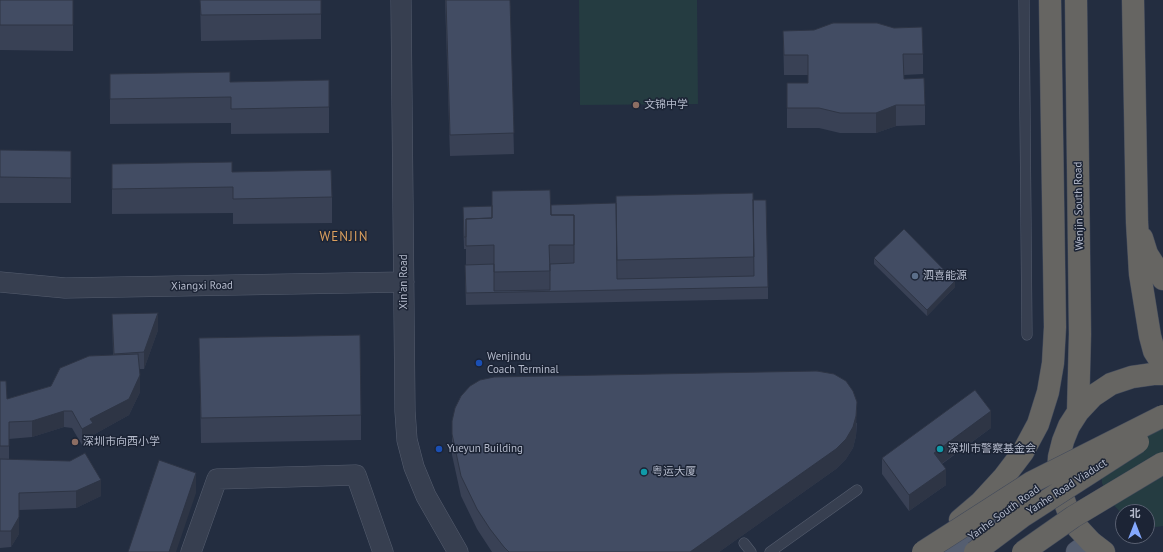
<!DOCTYPE html>
<html>
<head>
<meta charset="utf-8">
<style>
  body { margin:0 }
  #map { position:relative; width:1163px; height:552px; overflow:hidden; background:#232d40; font-family:"PT Sans","Noto Sans SC",sans-serif }
  canvas { display:block }
  .north { position:absolute; left:1115px; top:504px; width:40px; height:40px; box-sizing:border-box; background:#1c2435; border:1px solid #596071; border-radius:50%; rotate:0deg; font-size:11px; font-weight:700; line-height:16px; text-align:center; color:#b4bacb }
  .north::after { content:''; display:block; margin:auto; width:14px; height:18px; background:#85a9fe; clip-path:polygon(50% 0,100% 100%,50% 72%,0 100%) }
</style>
</head>
<body>
<div id="map">
<canvas width="1163" height="552"></canvas>
<div class="north">北</div>
</div>
<script>
const c = document.querySelector('canvas').getContext('2d');
c.lineJoin = 'round';
function fillPath(path, color) {
  c.fillStyle = color;
  c.fill(path, 'evenodd');
}
function poly(rows) {
  const path = new Path2D();
  for (const r of rows) {
    path.moveTo(r[0], r[1]);
    for (let i = 2; i < r.length; i += 2) path.lineTo(r[i], r[i + 1]);
  }
  return path;
}
function trace(path, color, width, dash) {
  c.strokeStyle = color;
  c.lineWidth = width;
  c.lineCap = dash ? 'butt' : 'round';
  c.setLineDash(dash || []);
  c.stroke(path);
}
function drawText(font, color, halo, rows, align = 'center') {
  c.font = font + ' "PT Sans","Noto Sans SC",sans-serif';
  c.lineWidth = 3;
  c.setLineDash([]);
  c.textBaseline = 'middle';
  c.strokeStyle = halo;
  c.fillStyle = color;
  for (const [text, x, y, turn = 0] of rows) {
    c.save();
    c.translate(x, y);
    c.rotate((+turn || 0) * Math.PI / 180);
    c.textAlign = isNaN(turn) ? turn : align;
    if (halo) c.strokeText(text, 0, 0);
    c.fillText(text, 0, 0);
    c.restore();
  }
}
fillPath(poly([
  [579,0,697,0,698,104,580,105],
  [1150,414,1163,414,1163,526,1156,527,1147,525,1147,512,1123,512,1123,515,1109,500,1102,483,1101,464,1117,430,1132,419]
]), '#253c41');
const service = poly([
  [1024,0,1027,335],
  [744,543,751,552],
  [770,552,857,490]
]);
const minor = poly([
  [401,0,405,411,407,440,414,467,426,496,458,552],
  [0,282,65,288,404,282],
  [191,552,217,479,356,475,383,552]
]);
const primary = poly([
  [949,552,1018,502],
  [1077,552,1091,542]
]);
const trunk = poly([
  [1076,0,1080,334,1078,412],
  [1133,0,1137,222,1140,274,1150,336,1154,351,1163,365],
  [1142,238,1147,254,1163,279],
  [960,520,981,502,1004,477,1023,452,1038,424,1048,392,1053,363,1055,327,1050,0],
  [1104,552,1091,542,1078,528,1068,511,1061,492,1058,473,1059,457,1063,441,1069,426,1078,412,1093,396,1111,384,1132,377,1153,374,1163,374]
]);
trace(service, '#555d6e', 11);
trace(minor, '#555d6e', 21);
trace(primary, '#414859', 23);
trace(trunk, '#424a5b', 23);
trace(service, '#373f50', 10);
trace(minor, '#373f50', 20);
trace(primary, '#555e70', 22);
trace(trunk, '#666562', 22);
const trunkBridge = poly([
  [923,552,1032,482,1163,416],
  [975,552,1023,516,1138,442],
  [1023,552,1073,517,1163,463]
]);
trace(trunkBridge, '#424a5b', 23, []);
trace(trunkBridge, '#666562', 22);
fillPath(poly([
  [0,0,73,0,73,51,0,50],
  [200,0,321,0,321,39,201,41],
  [445,0,510,0,514,154,450,156],
  [783,31,923,54,923,74,904,75,904,79,925,105,925,125,896,126,876,133,840,133,819,128,787,128,787,83,808,83,808,75,784,75],
  [110,74,230,82,329,80,329,133,231,134,231,123,110,124],
  [0,150,71,151,71,203,0,203],
  [112,164,232,172,332,197,332,223,233,224,233,213,112,214],
  [492,191,551,205,753,200,768,287,768,299,466,305,465,276,466,265,466,249,464,249,463,218,492,206],
  [874,258,955,287,927,316,874,264],
  [112,314,158,330,144,369,139,369,140,392,129,415,93,435,93,439,82,445,72,428,64,427,32,437,9,439,9,459,101,496,76,508,19,510,19,534,11,547,0,548,0,381,7,399,51,386,113,355],
  [199,338,361,415,361,440,201,443],
  [452,421,857,423,856,436,853,448,846,459,836,469,719,552,492,552,477,529,461,496,452,455],
  [991,428,942,464,946,485,909,511,882,474,882,458]
]), '#394155');
fillPath(poly([
  [896,105,896,126,876,133,876,113],
  [955,281,955,287,927,316,927,310],
  [158,313,158,330,144,369,144,352],
  [140,375,140,392,129,415,93,435,93,439,82,445,82,429,90,419],
  [857,402,856,436,853,448,846,459,836,469,719,552,690,552],
  [64,411,64,427,32,437,32,421],
  [991,411,991,428,934,469,934,453],
  [946,469,946,485,909,511,909,495],
  [196,473,196,493,176,552,169,552],
  [101,480,101,496,76,508,76,491],
  [19,493,19,534,11,547,11,531]
]), '#2e3545');
const building = poly([
  [0,0,73,0,73,25,0,25,0,0],
  [200,0,321,0,321,14,201,15,200,0],
  [446,0,510,0,514,133,450,135,446,0],
  [833,23,877,23,894,28,922,27,923,54,903,54,904,79,924,78,925,105,896,105,876,113,840,113,819,108,787,108,787,83,808,83,808,55,784,55,783,31,814,30,833,23],
  [230,72,230,82,329,80,329,107,231,109,231,97,110,99,110,74,230,72],
  [0,150,71,151,71,178,0,177,0,150],
  [232,162,232,172,331,170,332,197,233,199,233,187,112,189,112,164,232,162],
  [550,190,551,215,574,215,574,245,549,245,550,271,494,272,494,245,466,246,466,219,492,218,492,191,550,190],
  [753,193,754,257,617,260,616,196,753,193],
  [753,200,766,200,768,287,466,293,465,265,494,264,494,291,550,290,550,264,574,263,574,215,551,215,551,205,616,203,617,279,754,276,753,200],
  [492,206,492,218,466,219,466,237,464,237,463,207,492,206],
  [904,229,955,281,927,310,874,258,904,229],
  [158,313,144,352,114,354,112,314,158,313],
  [360,335,361,415,201,418,199,338,360,335],
  [138,354,140,375,129,399,90,419,93,423,82,429,72,411,64,411,32,421,9,422,9,446,0,446,0,381,6,381,7,399,51,386,60,368,89,356,138,354],
  [817,371,834,374,846,381,853,391,857,402,856,416,853,427,846,439,836,449,690,552,509,552,504,547,490,529,477,509,461,476,452,434,452,421,455,408,461,396,470,386,480,380,494,377,817,371],
  [975,390,991,411,934,453,946,469,909,495,882,458,975,390],
  [85,453,101,480,76,491,19,493,19,517,11,531,0,531,0,459,70,461,85,453],
  [159,460,196,473,169,552,128,552,159,460]
]);
fillPath(building, '#424c63');
trace(building, '#2e3545', 1);
for (const [x, y, r, color] of [
  [636,105,4,"#8d6e63"],
  [915,276,4,"#5c6f8a"],
  [479,363,4,"#1a4fb4"],
  [75,442,4,"#8d6e63"],
  [439,449,4,"#1a4fb4"],
  [940,449,4,"#0f9aa8"],
  [644,472,4,"#0f9aa8"]
]) {
  const dot = new Path2D();
  dot.arc(x, y, r, 0, 2 * Math.PI);
  c.fillStyle = color;
  c.fill(dot);
  trace(dot, '#1c2435', 1.5);
}
drawText('11px', '#b4bacb', '#1c2435', [
  ["文锦中学",644,105],
  ["泗喜能源",923,276],
  ["Wenjindu",487,357],
  ["Coach Terminal",487,370],
  ["深圳市向西小学",83,442],
  ["Yueyun Building",447,449],
  ["深圳市警察基金会",948,449],
  ["粤运大厦",652,472]
], 'left');
drawText('11px', '#b4bacb', '#1c2435', [
  ["Wenjin South Road",1079,206,-91],
  ["Xin'an Road",404,282,-90],
  ["Xiangxi Road",202,286,-1],
  ["Yanhe Road Viaduct",1067,487,-33],
  ["Yanhe South Road",1004,513,-36]
]);
c.letterSpacing = '1px';
drawText('13px', '#dca05e', '#1c2435', [
  ["WENJIN",344,237]
]);
c.letterSpacing = '0px';
</script>
</body>
</html>
